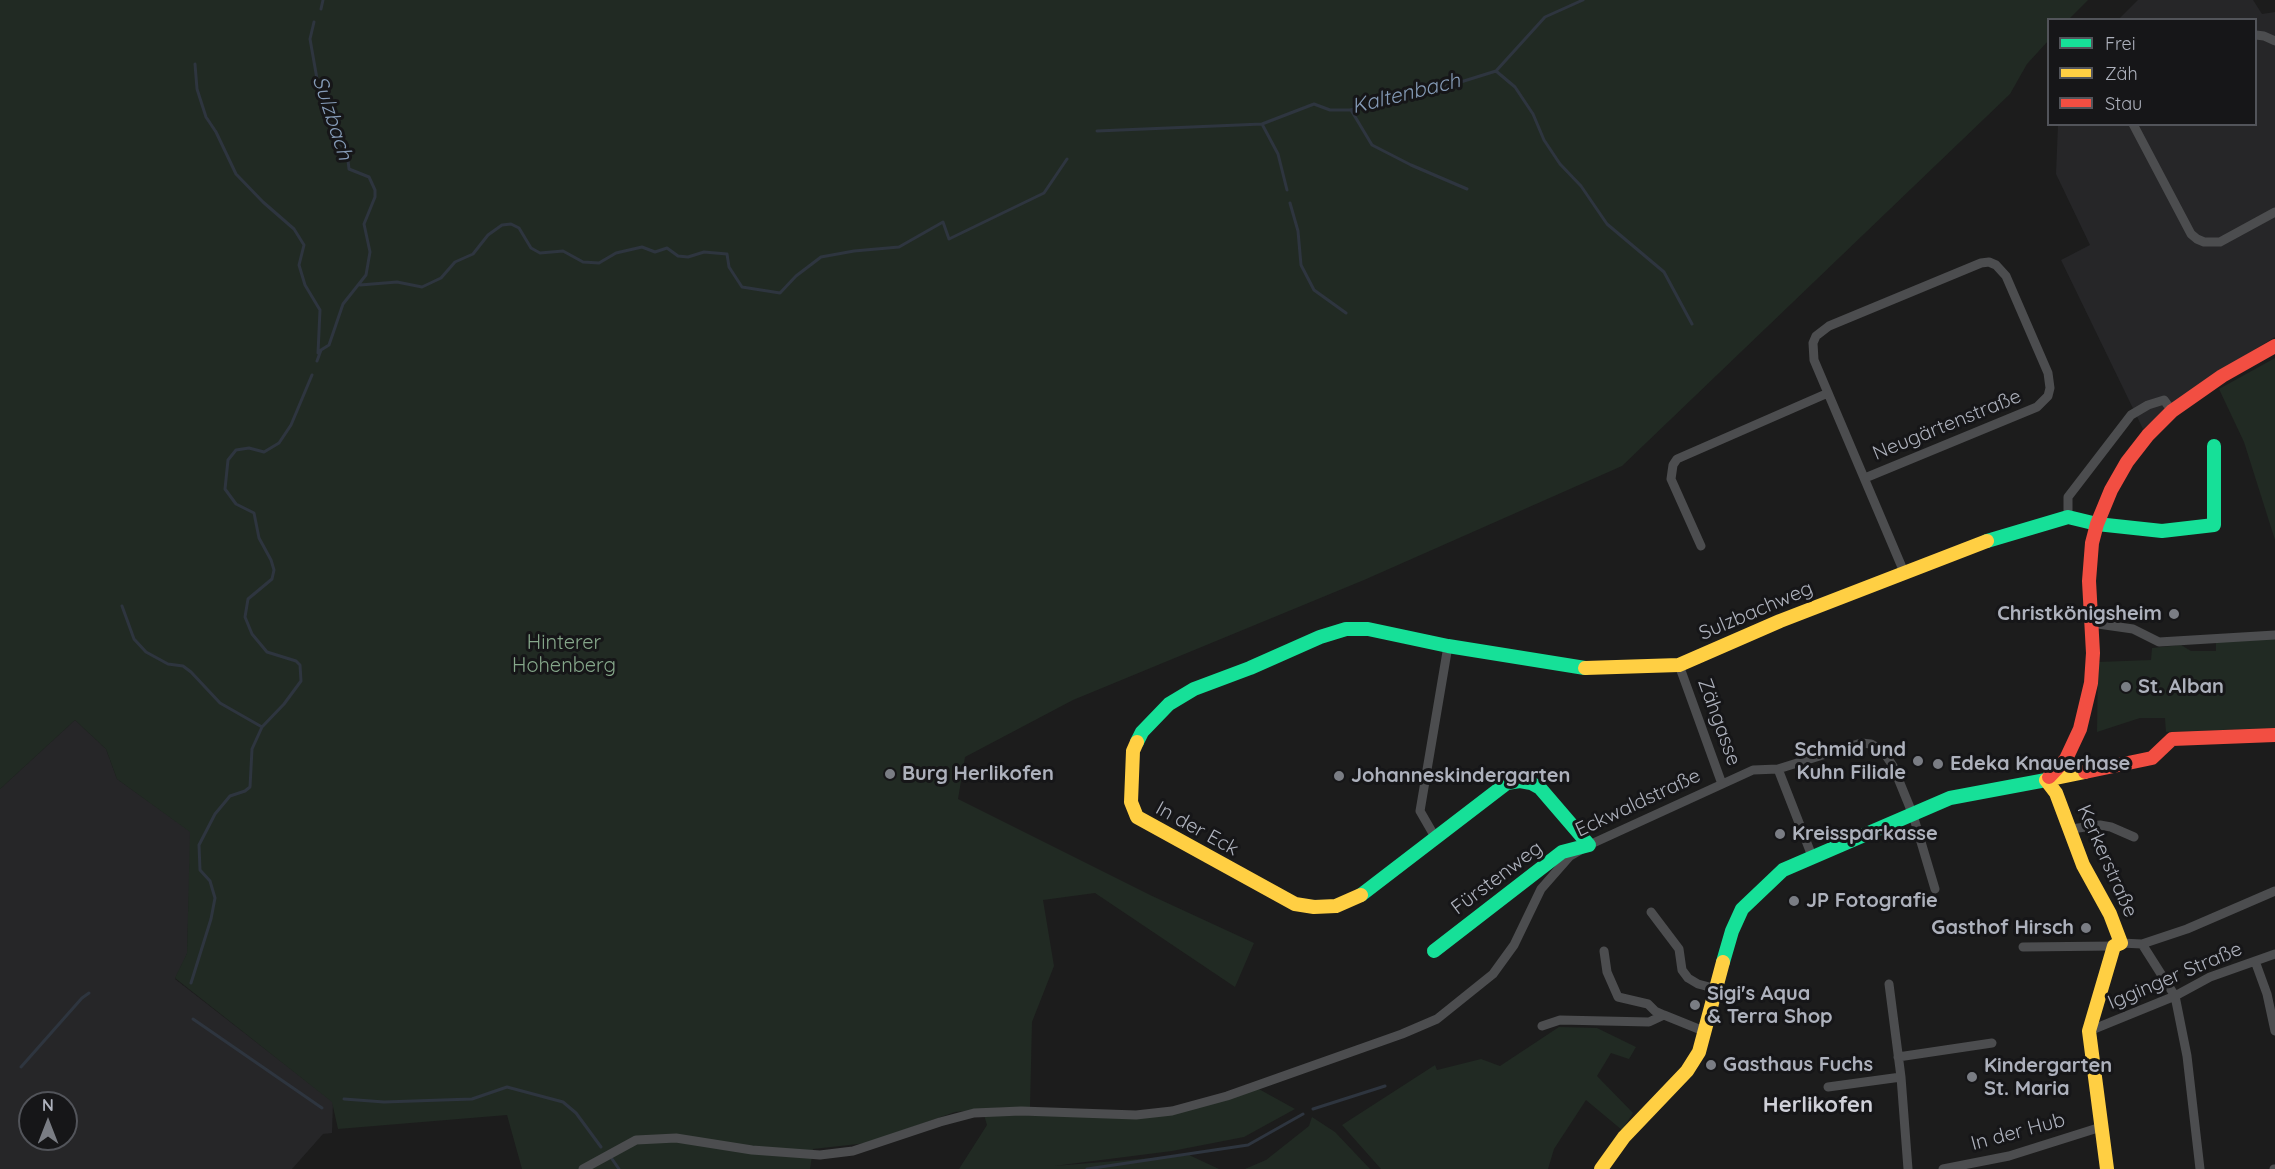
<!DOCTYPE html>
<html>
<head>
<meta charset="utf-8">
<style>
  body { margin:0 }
  #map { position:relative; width:2275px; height:1169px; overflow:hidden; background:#1c1c1c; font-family:Quicksand,sans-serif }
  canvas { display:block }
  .legend { position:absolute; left:2047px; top:18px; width:210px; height:108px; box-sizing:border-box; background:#161618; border:2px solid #52545a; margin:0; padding:8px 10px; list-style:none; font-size:18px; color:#adb1bc }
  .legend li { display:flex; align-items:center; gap:12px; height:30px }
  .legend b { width:30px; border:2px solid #52545a }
  .north { position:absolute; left:18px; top:1091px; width:60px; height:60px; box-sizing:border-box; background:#161618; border:2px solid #52545a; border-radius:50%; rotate:0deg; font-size:16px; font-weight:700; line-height:24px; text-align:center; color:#adb1bc }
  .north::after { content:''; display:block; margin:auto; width:21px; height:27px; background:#7a7d84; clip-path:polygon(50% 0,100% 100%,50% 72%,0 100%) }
</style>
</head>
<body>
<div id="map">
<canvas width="2275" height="1169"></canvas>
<ul class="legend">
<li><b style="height:8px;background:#16e098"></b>Frei</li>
<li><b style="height:8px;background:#ffcf43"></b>Zäh</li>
<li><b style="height:8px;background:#f24e42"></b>Stau</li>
</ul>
<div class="north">N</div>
</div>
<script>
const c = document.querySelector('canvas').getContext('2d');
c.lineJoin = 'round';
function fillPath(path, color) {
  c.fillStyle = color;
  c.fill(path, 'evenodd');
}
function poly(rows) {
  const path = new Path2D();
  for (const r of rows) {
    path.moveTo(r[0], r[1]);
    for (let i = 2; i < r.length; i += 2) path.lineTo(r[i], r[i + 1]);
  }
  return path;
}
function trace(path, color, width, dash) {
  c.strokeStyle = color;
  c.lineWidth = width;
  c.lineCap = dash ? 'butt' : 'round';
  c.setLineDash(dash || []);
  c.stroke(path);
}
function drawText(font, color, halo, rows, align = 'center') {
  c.font = font + ' Quicksand,sans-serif';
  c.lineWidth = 6;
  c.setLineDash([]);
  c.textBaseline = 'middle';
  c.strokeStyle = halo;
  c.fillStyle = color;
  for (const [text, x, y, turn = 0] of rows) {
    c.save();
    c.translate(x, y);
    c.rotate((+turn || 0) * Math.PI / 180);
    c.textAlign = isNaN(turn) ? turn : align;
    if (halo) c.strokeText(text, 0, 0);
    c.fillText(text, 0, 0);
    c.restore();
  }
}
fillPath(poly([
  [2138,0,2253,0,2262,14,2275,12,2275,337,2204,381,2179,399,2143,429,2061,260,2090,245,2056,174,2058,125,2256,124,2256,20,2119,19],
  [75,720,106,749,117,779,191,832,187,954,175,979,333,1102,332,1133,323,1134,292,1169,0,1169,0,789],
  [30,1103,66,1103,66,1139,30,1139]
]), '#262628');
fillPath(poly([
  [0,0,2088,0,2069,19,2048,20,2048,41,2027,64,2010,94,1622,466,1364,580,1073,700,965,757,958,799,1150,895,1254,943,1235,987,1095,893,1043,900,1054,966,1032,1022,1030,1107,994,1108,955,1112,867,1143,813,1149,810,1169,522,1169,507,1115,338,1129,332,1102,175,978,187,953,190,832,117,779,106,749,75,720,0,789],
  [2275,358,2275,540,2244,442,2219,389],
  [2275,638,2275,728,2166,732,2165,718,2140,718,2097,732,2098,662,2151,660,2152,648,2181,645,2191,651,2216,651,2216,642],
  [1559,1027,1597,1028,1636,1047,1629,1059,1611,1053,1597,1076,1633,1113,1622,1130,1586,1100,1554,1149,1548,1169,1381,1169,1342,1125,1435,1065,1437,1070,1481,1059,1500,1066],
  [1257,1088,1295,1109,1244,1137,1172,1151,1054,1166,1189,1155,1219,1169,959,1169,987,1125,984,1115,1132,1116],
  [1312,1117,1335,1132,1370,1169,1245,1169,1266,1160,1309,1126]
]), '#212a23');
trace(poly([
  [321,9,323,0],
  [314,22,310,39,320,96,336,138,347,152,349,169,369,177,375,190,375,197,364,224,370,252,366,275,343,304,329,345,321,350,317,361],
  [195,64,197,89,206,117,216,132,236,174,263,202,294,229,304,245,299,265,305,285,320,310,318,353],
  [1496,71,1515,87,1533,114,1544,140,1560,164,1581,186,1607,224,1664,272,1692,324],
  [1351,110,1372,145,1411,165,1467,189],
  [1262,124,1278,154,1287,190],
  [1097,131,1262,124,1314,104,1330,110,1350,110,1419,95,1496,71,1545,17,1583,0],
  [1290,203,1298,231,1301,265,1314,290,1346,313],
  [360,285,397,282,422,287,441,278,455,262,473,254,488,235,502,225,511,224,519,228,531,248,540,253,563,251,583,262,599,263,616,253,642,247,655,252,667,248,678,256,688,257,704,252,727,254,729,267,742,287,780,293,796,276,821,257,854,251,899,247,943,222,949,239,1044,193,1067,159],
  [122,606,134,639,146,652,168,664,183,666,191,672,220,703,262,727],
  [191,983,211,919,215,898,210,881,200,870,199,845,215,814,230,796,245,791,250,787,252,749,262,727,284,704,301,681,300,665,296,661,267,652,252,634,245,617,248,599,272,579,274,570,271,560,259,538,254,513,236,504,225,489,228,460,236,450,249,448,264,452,279,443,291,425,312,375],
  [193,1019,322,1108],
  [21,1067,82,998,89,993],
  [344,1099,384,1102,472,1099,507,1087,563,1102,576,1113,601,1147],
  [1313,1109,1385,1086],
  [612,1159,619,1169],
  [1087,1169,1248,1145,1303,1114]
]), '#2e353f', 3);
trace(poly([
  [2256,35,2264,36,2275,41],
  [2133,124,2191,234,2197,239,2204,242,2220,242,2275,212],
  [1865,478,2037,407,2048,396,2050,388,2048,373,2006,276,1996,265,1989,262,1981,263,1829,326,1816,336,1813,343,1814,360,1904,572],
  [2068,517,2068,497,2131,415,2148,405,2164,400,2172,411],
  [1701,546,1671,479,1673,465,1677,459,1828,393],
  [2091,623,2133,629,2159,642,2275,635],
  [1679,665,1722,784],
  [1778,769,1812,856],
  [2071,829,2100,825,2111,827,2134,837],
  [1435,837,1420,811,1448,646],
  [1651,912,1679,949,1682,970,1688,978,1698,984,1717,989],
  [2121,943,2142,944,2187,929,2275,891],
  [2142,944,2175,996,2187,1056,2200,1169],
  [2023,947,2114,946],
  [1604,951,1607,972,1618,997,1648,1004,1655,1011,1664,1015],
  [2255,961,2267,994,2275,1031],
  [1889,984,1901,1077,1908,1169],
  [1542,1026,1560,1020,1649,1022,1664,1015,1706,1032],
  [2089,1031,2175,996,2210,977,2275,954],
  [1898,1057,1992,1043],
  [1828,1087,1901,1077],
  [583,1169,636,1140,676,1138,752,1150,820,1155,853,1151,940,1122,974,1113,1021,1111,1136,1115,1172,1111,1227,1096,1402,1034,1437,1019,1493,974,1514,945,1541,889,1570,856,1589,845,1753,770,1778,769,1861,743,1871,744,1883,751,1893,766,1913,815,1935,889],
  [1943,1169,2009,1156,2101,1127],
  [2274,1169,2275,1169]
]), '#4c4d4f', 9);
trace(poly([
  [1987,541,2068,517,2097,524,2162,531,2214,525,2214,446],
  [1137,742,1142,732,1169,704,1194,689,1250,668,1320,637,1346,629,1368,629,1448,646,1585,668],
  [1361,895,1507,783,1520,781,1531,783,1540,788,1589,845,1562,852,1434,951],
  [1723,962,1732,931,1742,909,1783,870,1950,798,2046,780,2049,777]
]), '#16e098', 14);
trace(poly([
  [1585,668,1679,665,1780,621,1987,541],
  [1137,742,1133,751,1131,802,1137,817,1295,904,1314,907,1336,906,1361,895],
  [2085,772,2046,780,2056,793,2083,865,2110,914,2121,943,2114,946,2089,1031,2107,1169],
  [1601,1169,1624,1137,1687,1071,1699,1052,1723,962]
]), '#ffcf43', 14);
trace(poly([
  [2085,772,2152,758,2172,739,2275,735],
  [2049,777,2066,759,2080,729,2091,683,2093,653,2089,581,2092,543,2097,524,2111,490,2127,462,2148,435,2172,411,2222,376,2275,346]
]), '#f24e42', 14);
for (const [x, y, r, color] of [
  [2174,614,6,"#7a7d84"],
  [2126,687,6,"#7a7d84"],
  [1918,761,6,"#7a7d84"],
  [1938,764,6,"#7a7d84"],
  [890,774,6,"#7a7d84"],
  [1339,776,6,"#7a7d84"],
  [1780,834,6,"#7a7d84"],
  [1794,901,6,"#7a7d84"],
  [2086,928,6,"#7a7d84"],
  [1695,1005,6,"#7a7d84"],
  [1711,1065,6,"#7a7d84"],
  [1972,1077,6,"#7a7d84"]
]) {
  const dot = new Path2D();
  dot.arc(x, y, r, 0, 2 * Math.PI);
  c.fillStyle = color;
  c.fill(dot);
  trace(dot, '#161618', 2);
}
drawText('20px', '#adb1bc', '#161618', [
  ["Neugärtenstraße",1947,425,-22],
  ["Sulzbachweg",1756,611,-23],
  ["Zähgasse",1719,722,70],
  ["Eckwaldstraße",1638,803,-25],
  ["In der Eck",1197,829,29],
  ["Kerkerstraße",2107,861,66],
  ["Fürstenweg",1497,878,-37],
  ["Igginger Straße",2175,976,-23],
  ["In der Hub",2018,1132,-15]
]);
drawText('bold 20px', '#adb1bc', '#161618', [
  ["Christkönigsheim",2162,614,"right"],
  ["St. Alban",2138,687],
  ["Schmid und",1906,750,"right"],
  ["Kuhn Filiale",1906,773,"right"],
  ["Edeka Knauerhase",1950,764],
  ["Burg Herlikofen",902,774],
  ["Johanneskindergarten",1351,776],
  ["Kreissparkasse",1792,834],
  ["JP Fotografie",1806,901],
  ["Gasthof Hirsch",2074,928,"right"],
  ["Sigi's Aqua",1707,994],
  ["& Terra Shop",1707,1017],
  ["Gasthaus Fuchs",1723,1065],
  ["Kindergarten",1984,1066],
  ["St. Maria",1984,1089]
], 'left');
drawText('20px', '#85a78a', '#161618', [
  ["Hinterer",564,643],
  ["Hohenberg",564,666]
]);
drawText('italic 21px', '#859bb7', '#161618', [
  ["Kaltenbach",1406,94,-14],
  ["Sulzbach",332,118,72]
]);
drawText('bold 22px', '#cfd0d8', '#161618', [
  ["Herlikofen",1818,1105]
]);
</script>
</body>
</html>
